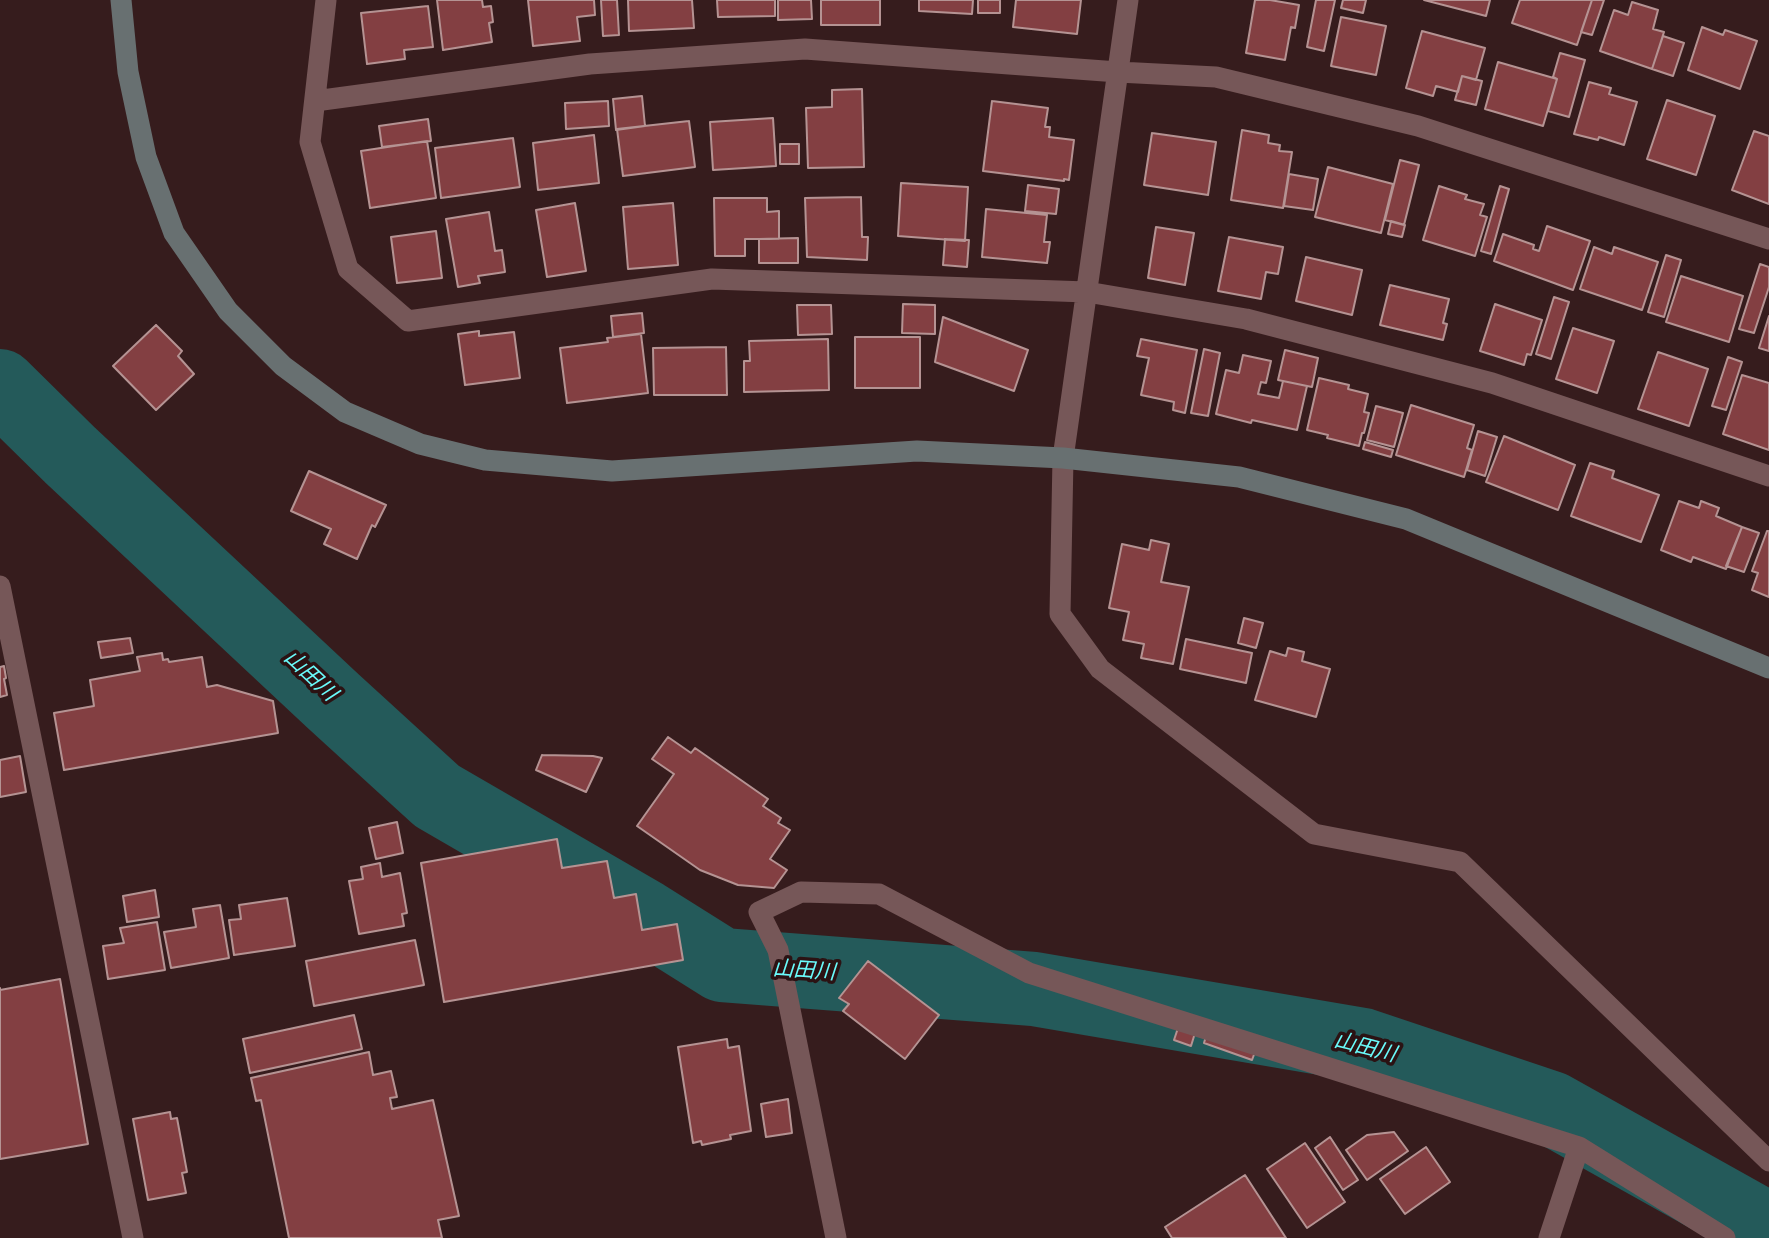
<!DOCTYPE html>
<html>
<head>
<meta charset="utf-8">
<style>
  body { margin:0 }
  canvas { display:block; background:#361c1d }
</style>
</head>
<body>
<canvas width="1769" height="1238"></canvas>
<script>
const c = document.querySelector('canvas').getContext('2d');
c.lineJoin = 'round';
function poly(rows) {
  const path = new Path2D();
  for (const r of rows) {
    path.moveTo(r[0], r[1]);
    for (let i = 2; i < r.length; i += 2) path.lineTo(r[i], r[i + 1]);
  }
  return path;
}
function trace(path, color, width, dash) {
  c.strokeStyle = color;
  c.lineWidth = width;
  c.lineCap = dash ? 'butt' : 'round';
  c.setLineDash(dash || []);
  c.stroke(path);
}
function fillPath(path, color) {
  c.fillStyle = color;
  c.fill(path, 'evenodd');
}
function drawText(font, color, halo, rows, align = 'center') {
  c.font = font + ' "Fira Sans Condensed","Noto Sans JP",sans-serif';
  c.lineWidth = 7;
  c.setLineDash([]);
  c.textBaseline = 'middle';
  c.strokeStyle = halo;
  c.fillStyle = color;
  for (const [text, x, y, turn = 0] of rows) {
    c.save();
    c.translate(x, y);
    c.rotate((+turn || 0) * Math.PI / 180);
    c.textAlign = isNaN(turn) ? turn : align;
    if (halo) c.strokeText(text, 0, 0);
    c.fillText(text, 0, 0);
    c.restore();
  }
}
trace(poly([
  [0,386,70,455,333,701,437,796,644,916,722,965,1034,989,1363,1045,1551,1108,1769,1230]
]), '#245a5a', 74);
const building = poly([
  [437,0,482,0,483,7,491,6,493,22,489,23,492,42,443,50,437,0],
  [528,0,594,0,595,15,577,17,580,41,533,46,528,0],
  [601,0,617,0,619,35,603,36,601,0],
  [628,0,692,0,694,28,629,31,628,0],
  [717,0,775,0,775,16,718,17,717,0],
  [778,0,811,0,812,19,778,20,778,0],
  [821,0,880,0,880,25,821,25,821,0],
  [919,0,973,0,972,14,919,11,919,0],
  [978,0,1000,0,1000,13,978,13,978,0],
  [1016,0,1081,0,1077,34,1013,27,1016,0],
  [1255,0,1270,0,1299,5,1295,28,1291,27,1285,60,1246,53,1255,0],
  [1316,0,1335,0,1324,51,1307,47,1316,0],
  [1343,0,1366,0,1363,13,1341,8,1343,0],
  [1424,0,1490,0,1486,16,1424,0],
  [1520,0,1592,0,1577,45,1512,23,1520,0],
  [1592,0,1604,0,1592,35,1581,32,1592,0],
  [1632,2,1658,10,1653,29,1664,32,1652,69,1600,51,1614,10,1628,15,1632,2],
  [428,6,433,47,404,50,405,59,367,64,361,13,428,6],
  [1341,17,1386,26,1376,75,1331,66,1341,17],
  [1702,27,1723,35,1725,30,1757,41,1740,89,1688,70,1702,27],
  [1422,31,1485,48,1476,80,1462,76,1458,92,1436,86,1433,96,1406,88,1422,31],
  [1663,36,1684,43,1673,76,1652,69,1663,36],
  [1560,53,1585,60,1569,117,1548,111,1557,79,1553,77,1560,53],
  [1498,62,1557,79,1543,126,1485,109,1498,62],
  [1462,76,1482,81,1476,105,1455,100,1462,76],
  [1589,82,1611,88,1609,94,1637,102,1624,145,1599,137,1598,140,1574,134,1589,82],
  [862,89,864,167,808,168,806,108,832,107,832,90,862,89],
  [642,96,645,126,616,130,613,99,642,96],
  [1667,100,1715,116,1696,175,1647,159,1667,100],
  [608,101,609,126,566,129,565,103,608,101],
  [992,101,1048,108,1045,127,1050,127,1049,137,1074,140,1069,180,1064,179,1064,181,983,171,992,101],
  [773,118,776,166,713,170,710,122,773,118],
  [428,119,431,141,382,147,379,126,428,119],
  [689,121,695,167,623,176,617,129,689,121],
  [1242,130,1269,135,1268,143,1280,145,1279,151,1292,152,1283,208,1231,200,1242,130],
  [1754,131,1769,136,1769,204,1732,190,1754,131],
  [1152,133,1216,142,1208,195,1144,185,1152,133],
  [594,135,599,183,538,190,533,143,594,135],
  [513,138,520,187,441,198,435,148,513,138],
  [427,141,436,198,370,208,361,151,427,141],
  [780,144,799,144,799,164,780,164,780,144],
  [1400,160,1419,165,1404,225,1385,220,1400,160],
  [1328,167,1393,184,1381,233,1315,217,1328,167],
  [1289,174,1318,179,1313,210,1284,206,1289,174],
  [901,183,968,187,965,241,898,236,901,183],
  [1028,185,1059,189,1056,214,1025,211,1028,185],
  [1439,186,1467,195,1465,199,1484,204,1480,215,1487,217,1475,256,1423,240,1439,186],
  [1500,186,1509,189,1491,254,1481,251,1500,186],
  [861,197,862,237,868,237,867,260,807,257,805,198,861,197],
  [714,198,767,198,767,212,779,211,779,239,745,239,745,256,715,256,714,198],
  [575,203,586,271,547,277,536,210,575,203],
  [673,203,678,265,628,269,623,207,673,203],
  [986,209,1047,215,1044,242,1050,242,1047,263,982,257,986,209],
  [489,212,495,251,502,250,505,272,478,276,480,283,458,287,446,219,489,212],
  [1391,221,1405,225,1402,237,1388,234,1391,221],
  [1547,226,1590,241,1573,290,1494,261,1503,234,1534,245,1533,249,1539,251,1547,226],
  [1156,227,1194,233,1185,285,1148,278,1156,227],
  [436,231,442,278,397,283,391,237,436,231],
  [1229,237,1283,247,1278,274,1266,272,1261,299,1218,291,1229,237],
  [798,238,798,263,759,263,759,239,798,238],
  [945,239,969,240,967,267,943,265,945,239],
  [1594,247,1612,254,1614,247,1658,262,1642,310,1580,289,1594,247],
  [1666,255,1681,260,1664,317,1648,312,1666,255],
  [1306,257,1362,270,1352,315,1296,301,1306,257],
  [1760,264,1769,267,1769,287,1754,333,1739,329,1760,264],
  [1681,276,1743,296,1729,342,1666,322,1681,276],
  [1390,285,1449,299,1443,323,1447,324,1443,340,1380,325,1390,285],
  [1554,297,1569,302,1551,359,1536,354,1554,297],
  [903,304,935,305,935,334,902,333,903,304],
  [1495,304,1542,320,1531,355,1527,354,1524,365,1480,351,1495,304],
  [797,305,831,305,832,334,798,335,797,305],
  [642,313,644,333,613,337,611,316,642,313],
  [1769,316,1769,351,1759,348,1769,316],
  [943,317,1028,350,1014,391,935,362,943,317],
  [156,325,182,351,178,356,194,374,156,410,113,366,156,325],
  [1573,328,1614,341,1597,393,1556,379,1573,328],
  [479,331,479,336,514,332,520,378,465,385,458,334,479,331],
  [641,334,648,393,567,403,560,348,608,342,607,338,641,334],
  [855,337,920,337,920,388,855,388,855,337],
  [828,339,829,390,744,392,744,361,750,361,749,341,828,339],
  [1141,339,1197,350,1185,413,1173,410,1174,402,1141,395,1149,358,1137,356,1141,339],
  [726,347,727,395,654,395,653,348,726,347],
  [1204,349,1220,353,1208,416,1191,413,1204,349],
  [1285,350,1318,358,1312,387,1278,380,1285,350],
  [1658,352,1708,369,1689,426,1638,409,1658,352],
  [1243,355,1271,361,1266,383,1261,382,1258,394,1279,398,1283,381,1307,386,1297,430,1252,420,1251,423,1216,414,1226,370,1239,373,1243,355],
  [1728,357,1742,362,1726,410,1712,406,1728,357],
  [1742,375,1769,383,1769,450,1723,434,1742,375],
  [1319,378,1349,385,1348,389,1368,394,1364,412,1369,413,1364,433,1362,433,1359,446,1327,438,1328,435,1307,430,1319,378],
  [1411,405,1474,425,1467,448,1472,450,1464,477,1396,455,1411,405],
  [1376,406,1403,413,1394,447,1367,440,1376,406],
  [1478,431,1497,437,1485,476,1467,470,1478,431],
  [1504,436,1575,465,1558,510,1486,482,1504,436],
  [1365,442,1393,450,1391,457,1363,449,1365,442],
  [1590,463,1614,471,1612,478,1659,495,1641,542,1571,516,1590,463],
  [309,471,386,505,375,527,372,525,357,559,324,544,331,529,291,511,309,471],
  [1679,501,1699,508,1701,501,1719,508,1716,516,1742,527,1726,569,1693,557,1691,562,1661,550,1679,501],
  [1742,527,1759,533,1744,572,1726,566,1742,527],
  [1767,531,1769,531,1769,597,1752,590,1758,573,1752,571,1767,531],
  [1151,540,1169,544,1161,582,1189,587,1173,664,1141,658,1144,644,1123,640,1129,612,1109,608,1122,544,1149,550,1151,540],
  [1244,618,1263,623,1256,648,1238,643,1244,618],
  [130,638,133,653,101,658,98,642,130,638],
  [1186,639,1252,653,1246,683,1180,669,1186,639],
  [1288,648,1304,652,1302,661,1330,669,1316,717,1255,700,1270,651,1286,656,1288,648],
  [162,653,163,660,168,659,169,662,202,657,207,687,217,685,273,701,278,733,64,770,54,713,94,706,90,680,140,671,137,657,162,653],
  [4,666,6,678,4,679,7,695,0,697,0,667,4,666],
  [668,737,691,753,695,748,768,799,763,806,781,818,778,823,790,830,770,859,787,870,774,888,738,885,700,870,637,826,674,774,652,759,668,737],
  [542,755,593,756,602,758,586,792,536,770,542,755],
  [20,756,26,792,0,797,0,760,20,756],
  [397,822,403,853,376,859,369,828,397,822],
  [557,839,562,868,607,861,614,898,636,894,642,930,677,924,683,960,444,1002,421,863,557,839],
  [380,863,382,877,400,873,407,913,402,914,404,926,359,934,349,881,363,879,361,867,380,863],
  [155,890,159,917,127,922,123,896,155,890],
  [287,898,295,946,234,955,229,920,241,919,239,905,287,898],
  [220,905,229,958,171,968,164,932,196,927,193,909,220,905],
  [157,922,165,970,108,979,103,946,124,943,120,928,157,922],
  [415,940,424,985,314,1006,306,961,415,940],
  [868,961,939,1015,905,1059,843,1011,849,1004,839,998,868,961],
  [60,979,88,1144,0,1159,0,988,0,990,60,979],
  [354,1015,362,1049,250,1073,243,1039,354,1015],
  [1178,1028,1195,1033,1191,1046,1174,1040,1178,1028],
  [1206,1036,1255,1052,1252,1060,1204,1043,1206,1036],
  [727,1039,728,1048,739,1046,751,1131,730,1135,731,1139,702,1145,701,1141,693,1143,678,1047,727,1039],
  [369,1052,373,1075,391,1071,397,1097,390,1098,392,1109,433,1100,459,1216,438,1220,442,1238,289,1238,261,1100,256,1101,251,1078,369,1052],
  [788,1099,792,1133,766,1137,761,1104,788,1099],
  [170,1112,171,1119,177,1118,187,1172,182,1173,186,1193,148,1200,133,1119,170,1112],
  [1394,1132,1408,1151,1367,1180,1346,1150,1367,1135,1394,1132],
  [1330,1137,1358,1180,1343,1190,1315,1148,1330,1137],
  [1305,1143,1345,1202,1307,1228,1267,1169,1305,1143],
  [1426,1147,1450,1182,1405,1214,1380,1179,1426,1147],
  [1245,1175,1286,1238,1172,1238,1165,1227,1245,1175]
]);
fillPath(building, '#833f42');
trace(building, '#b59393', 2);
trace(poly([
  [326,0,310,142,348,269,408,321,712,279,1087,292,1246,319,1492,383,1769,476],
  [1128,0,1063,458,1060,614,1100,669,1314,834,1460,862,1769,1161],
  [315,101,590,64,805,49,1118,72,1216,77,1418,126,1769,239],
  [0,586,133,1238],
  [836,1238,778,950,759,912,801,892,879,894,1029,973,1579,1147,1725,1238],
  [1549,1238,1579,1147]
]), '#765758', 21);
trace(poly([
  [121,0,128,72,146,157,174,233,228,311,283,366,345,412,420,444,485,460,612,471,917,451,1063,458,1239,477,1406,519,1769,668]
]), '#687071', 21);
drawText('italic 21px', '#6afbfb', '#2b1213', [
  ["山田川",310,676,43],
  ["山田川",804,971,4],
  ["山田川",1365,1048,14]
]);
</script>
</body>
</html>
